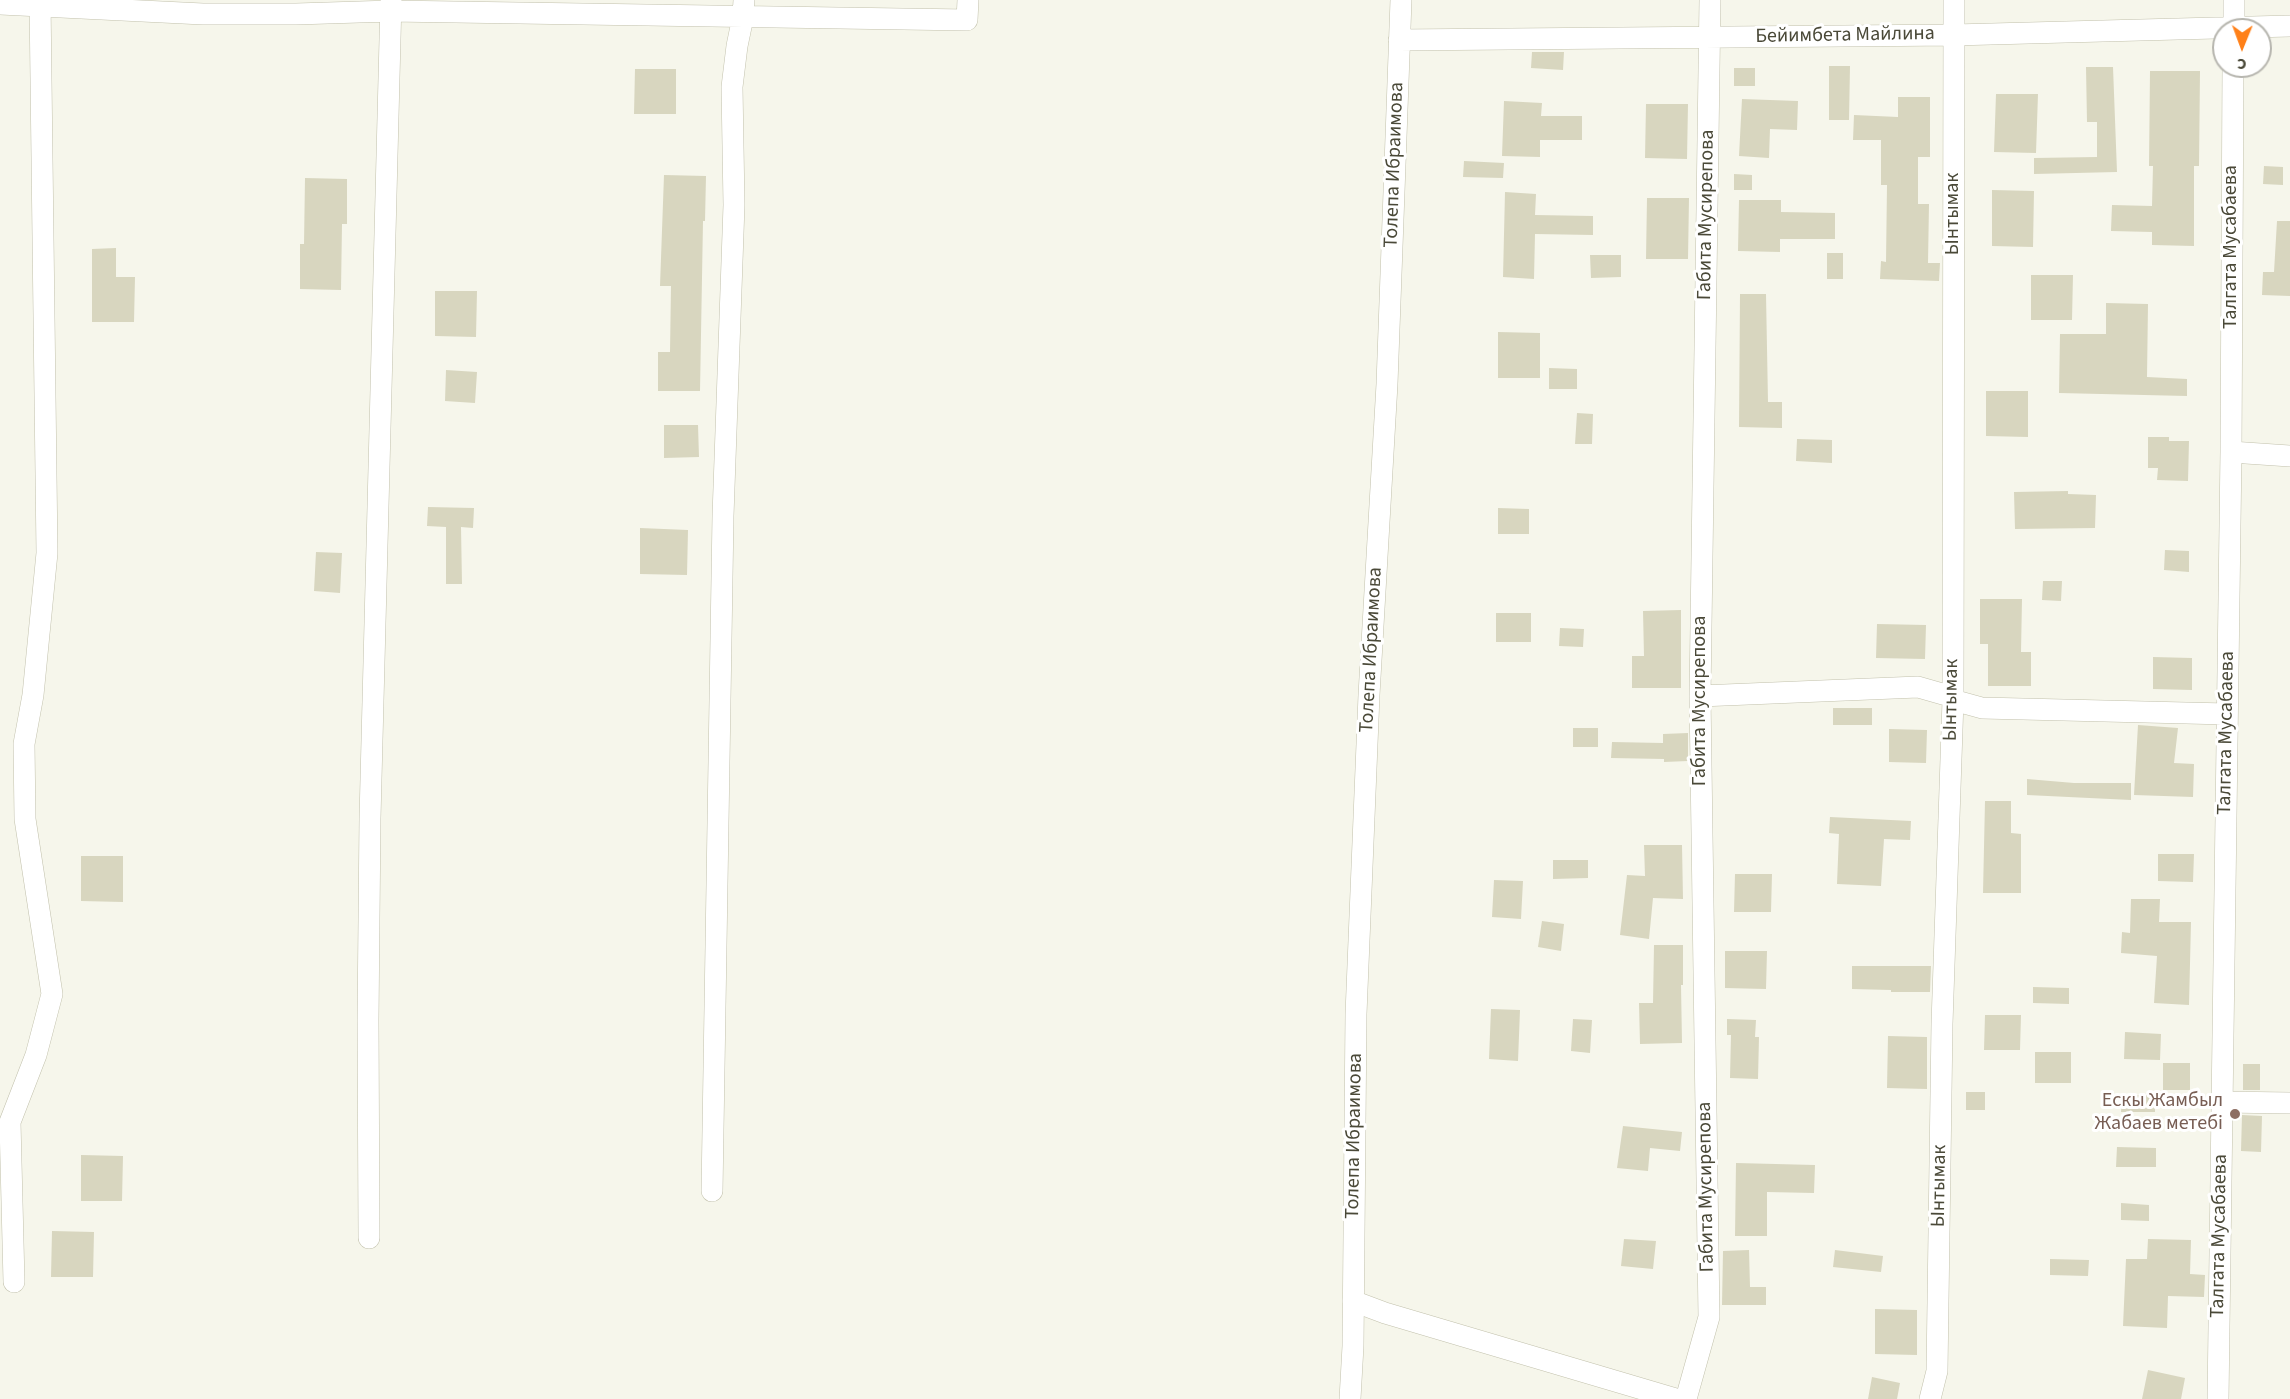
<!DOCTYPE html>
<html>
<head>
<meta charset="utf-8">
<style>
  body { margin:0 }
  #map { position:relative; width:2290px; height:1399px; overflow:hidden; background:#f6f6eb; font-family:"Source Sans 3",sans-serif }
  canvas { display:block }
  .north { position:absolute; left:2212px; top:18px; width:60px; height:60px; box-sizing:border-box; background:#fff; border:2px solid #b7b6af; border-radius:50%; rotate:181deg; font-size:16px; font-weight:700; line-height:24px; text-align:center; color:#4a4938 }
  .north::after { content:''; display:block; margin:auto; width:21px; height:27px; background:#ff8018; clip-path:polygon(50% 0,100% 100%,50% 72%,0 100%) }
</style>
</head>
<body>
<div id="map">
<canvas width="2290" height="1399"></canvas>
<div class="north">С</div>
</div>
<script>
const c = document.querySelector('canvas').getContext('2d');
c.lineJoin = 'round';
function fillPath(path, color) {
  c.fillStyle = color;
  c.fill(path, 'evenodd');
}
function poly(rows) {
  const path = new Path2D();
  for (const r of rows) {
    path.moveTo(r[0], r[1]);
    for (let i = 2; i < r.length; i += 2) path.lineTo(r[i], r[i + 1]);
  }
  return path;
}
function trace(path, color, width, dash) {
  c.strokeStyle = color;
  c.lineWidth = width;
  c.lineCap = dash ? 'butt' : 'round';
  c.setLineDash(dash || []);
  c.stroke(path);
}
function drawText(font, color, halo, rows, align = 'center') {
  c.font = font + ' "Source Sans 3",sans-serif';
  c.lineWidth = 6;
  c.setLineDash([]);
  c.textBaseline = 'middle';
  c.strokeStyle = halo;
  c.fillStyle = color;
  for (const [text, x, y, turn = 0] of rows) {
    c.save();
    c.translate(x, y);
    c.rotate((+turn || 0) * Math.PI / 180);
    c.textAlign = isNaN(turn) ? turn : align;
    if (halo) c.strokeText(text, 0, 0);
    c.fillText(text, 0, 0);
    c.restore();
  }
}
fillPath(poly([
  [1532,52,1564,52,1563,70,1531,68],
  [1829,66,1850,66,1849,120,1829,120],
  [2086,67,2113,67,2117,172,2034,174,2034,158,2097,157,2097,122,2087,122],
  [1734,68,1755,68,1755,86,1734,86],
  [635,69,676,69,676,114,634,114],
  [2150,71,2200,71,2199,166,2194,166,2194,246,2152,245,2152,232,2111,231,2112,205,2152,206,2153,166,2149,166],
  [1996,94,2038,94,2036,153,1994,152],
  [1898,97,1930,97,1930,157,1918,157,1918,204,1929,204,1928,263,1940,263,1939,281,1880,279,1881,261,1886,262,1887,185,1881,185,1881,140,1853,140,1854,115,1898,117],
  [1742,99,1798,101,1797,130,1770,129,1769,158,1739,156],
  [1504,101,1542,103,1541,116,1582,116,1582,140,1540,140,1540,157,1502,156],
  [1646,104,1688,104,1687,159,1645,158],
  [1464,161,1504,163,1503,178,1463,177],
  [2264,166,2283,167,2283,185,2263,184],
  [1734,174,1752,175,1752,190,1734,190],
  [664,175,706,176,705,221,703,221,700,391,658,391,658,352,670,352,671,286,660,286],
  [305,178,347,179,347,224,342,224,341,290,300,289,300,244,304,244],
  [1992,190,2034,191,2033,247,1992,246],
  [1505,192,1536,194,1535,215,1593,216,1593,235,1535,234,1534,279,1503,277],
  [1647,198,1689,198,1688,259,1646,259],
  [1739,200,1781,200,1781,212,1835,213,1835,239,1780,239,1780,252,1738,251],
  [2277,221,2290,221,2290,296,2262,295,2263,272,2274,272],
  [116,248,116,277,135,277,134,322,92,322,92,249],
  [1827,253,1843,253,1843,279,1827,279],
  [1590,255,1621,255,1621,277,1591,278],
  [2031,275,2073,275,2072,320,2031,320],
  [435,291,477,291,476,337,435,336],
  [1740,294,1766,294,1768,402,1782,402,1782,428,1739,427],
  [2106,303,2148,304,2147,377,2187,379,2187,396,2059,393,2060,334,2106,334],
  [1498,332,1540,333,1540,378,1498,378],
  [1549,368,1577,369,1577,389,1549,389],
  [446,370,477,372,475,403,445,401],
  [1986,391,2028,391,2028,437,1986,436],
  [1577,413,1593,414,1592,444,1575,444],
  [664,425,698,425,699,457,664,458],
  [2148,437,2169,437,2169,441,2189,441,2188,481,2157,480,2158,468,2148,468],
  [1797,439,1832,440,1832,463,1796,461],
  [2068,491,2068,494,2096,495,2095,528,2015,529,2014,492],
  [428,507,474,508,473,528,461,527,462,584,446,584,446,527,427,526],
  [1498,508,1529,509,1529,534,1498,534],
  [640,528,688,530,687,575,640,574],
  [2165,550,2189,551,2189,572,2164,570],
  [316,552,342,553,340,593,314,591],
  [2043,581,2062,581,2061,601,2042,600],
  [1980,599,2022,599,2021,652,2031,652,2031,686,1988,686,1988,644,1980,644],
  [1681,610,1681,688,1632,688,1632,656,1644,656,1643,611],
  [1496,613,1531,613,1531,642,1496,642],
  [1877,624,1926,625,1925,659,1876,658],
  [1560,628,1584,629,1583,647,1559,646],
  [2153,657,2192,658,2192,690,2153,689],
  [1833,708,1872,708,1872,725,1833,725],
  [2138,725,2178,728,2174,763,2194,764,2193,797,2134,795],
  [1573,728,1598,728,1598,747,1573,747],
  [1889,729,1927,730,1926,763,1889,762],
  [1688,733,1688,761,1664,762,1664,759,1611,758,1612,742,1663,743,1663,734],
  [2027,779,2074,783,2131,783,2131,800,2027,795],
  [1985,801,2011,801,2011,833,2021,834,2021,893,1983,893],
  [1830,817,1911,821,1910,840,1884,839,1881,886,1837,884,1839,834,1829,833],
  [1644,845,1682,845,1683,899,1653,898,1649,939,1620,935,1627,875,1645,876],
  [2158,854,2194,854,2193,882,2158,881],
  [81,856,123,856,123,902,81,901],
  [1553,860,1588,860,1588,878,1553,879],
  [1735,874,1772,874,1771,912,1734,912],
  [1494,880,1523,881,1521,919,1492,917],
  [2131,899,2160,899,2159,922,2191,922,2189,1005,2154,1003,2157,956,2121,953,2122,932,2130,933],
  [1542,921,1564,924,1561,951,1538,947],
  [1654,945,1683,945,1683,985,1681,985,1682,1043,1640,1044,1639,1003,1653,1003],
  [1725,951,1767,951,1766,989,1725,988],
  [1852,966,1931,966,1930,992,1891,992,1891,990,1852,989],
  [2033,987,2069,988,2069,1004,2033,1003],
  [1491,1009,1520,1010,1518,1061,1489,1059],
  [1985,1015,2021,1015,2020,1050,1984,1050],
  [1573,1019,1592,1020,1590,1053,1571,1051],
  [1727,1019,1756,1020,1755,1037,1759,1037,1758,1079,1730,1078,1731,1035,1727,1035],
  [2125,1032,2161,1034,2160,1060,2124,1059],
  [1888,1036,1927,1037,1927,1089,1887,1088],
  [2035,1052,2071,1052,2071,1083,2035,1083],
  [2163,1063,2190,1063,2190,1090,2163,1090],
  [2243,1064,2260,1064,2260,1090,2243,1090],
  [1966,1092,1985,1092,1985,1110,1966,1110],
  [2122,1095,2155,1095,2155,1112,2121,1112],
  [2242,1115,2262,1116,2261,1152,2241,1151],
  [1623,1126,1682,1132,1680,1151,1650,1148,1648,1171,1617,1168],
  [2117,1147,2156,1148,2156,1167,2116,1167],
  [81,1155,123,1156,122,1201,81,1201],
  [1736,1163,1815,1165,1814,1193,1767,1192,1767,1236,1735,1236],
  [2121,1203,2149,1205,2149,1221,2121,1220],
  [52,1231,94,1232,93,1277,51,1277],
  [1624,1239,1656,1241,1653,1269,1621,1266],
  [2148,1239,2191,1240,2190,1274,2205,1275,2204,1297,2168,1296,2167,1328,2123,1326,2126,1259,2147,1259],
  [1749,1250,1750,1287,1766,1287,1766,1305,1722,1305,1723,1251],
  [1835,1250,1883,1256,1881,1272,1833,1267],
  [2050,1259,2089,1260,2088,1276,2050,1275],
  [1875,1309,1917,1310,1917,1355,1875,1354],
  [2148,1370,2185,1378,2181,1399,2142,1399],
  [1872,1377,1900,1383,1897,1399,1868,1399]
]), '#d8d6bf');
const street = poly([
  [0,4,203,14,296,14,391,11,967,20,968,0],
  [2234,30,2234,0],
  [1399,40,1954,35,2290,26],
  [2231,452,2290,456],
  [1700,696,1918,687,1953,697],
  [1953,700,1982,708,2227,714],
  [2222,1102,2290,1103],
  [712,1191,723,516,734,205,732,87,737,46,743,17,744,0],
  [369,1238,368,1020,370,818,391,0],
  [14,1282,10,1122,36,1055,52,994,25,819,24,744,33,695,47,553,40,0],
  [1353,1301,1385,1313,1676,1399],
  [1350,1399,1353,1346,1356,1014,1369,695,1387,384,1401,0],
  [1686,1399,1709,1317,1700,696,1710,0],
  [1930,1399,1937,1371,1942,1024,1953,700,1954,0],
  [2218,1399,2231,452,2233,66]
]);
trace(street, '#c2c1ac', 22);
trace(street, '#fff', 21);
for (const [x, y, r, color] of [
  [2235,1114,6,"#8d6e63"]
]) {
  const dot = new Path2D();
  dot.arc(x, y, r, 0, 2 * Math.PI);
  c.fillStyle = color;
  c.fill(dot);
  trace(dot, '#fff', 2);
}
drawText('20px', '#4a4938', '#fff', [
  ["Бейимбета Майлина",1845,36,-1],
  ["Толепа Ибраимова",1395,165,-88],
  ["Ынтымак",1954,214,-90],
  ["Габита Мусирепова",1707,215,-89],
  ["Талгата Мусабаева",2232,247,-90],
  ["Толепа Ибраимова",1372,650,-87],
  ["Ынтымак",1952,700,-89],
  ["Габита Мусирепова",1701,701,-90],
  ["Талгата Мусабаева",2227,733,-89],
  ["Толепа Ибраимова",1355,1136,-89],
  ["Ынтымак",1940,1186,-89],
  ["Габита Мусирепова",1707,1187,-91],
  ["Талгата Мусабаева",2220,1236,-89]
]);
drawText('20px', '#785e54', '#fff', [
  ["Ескы Жамбыл",2223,1102],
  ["Жабаев метебі",2223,1125]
], 'right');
</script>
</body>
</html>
